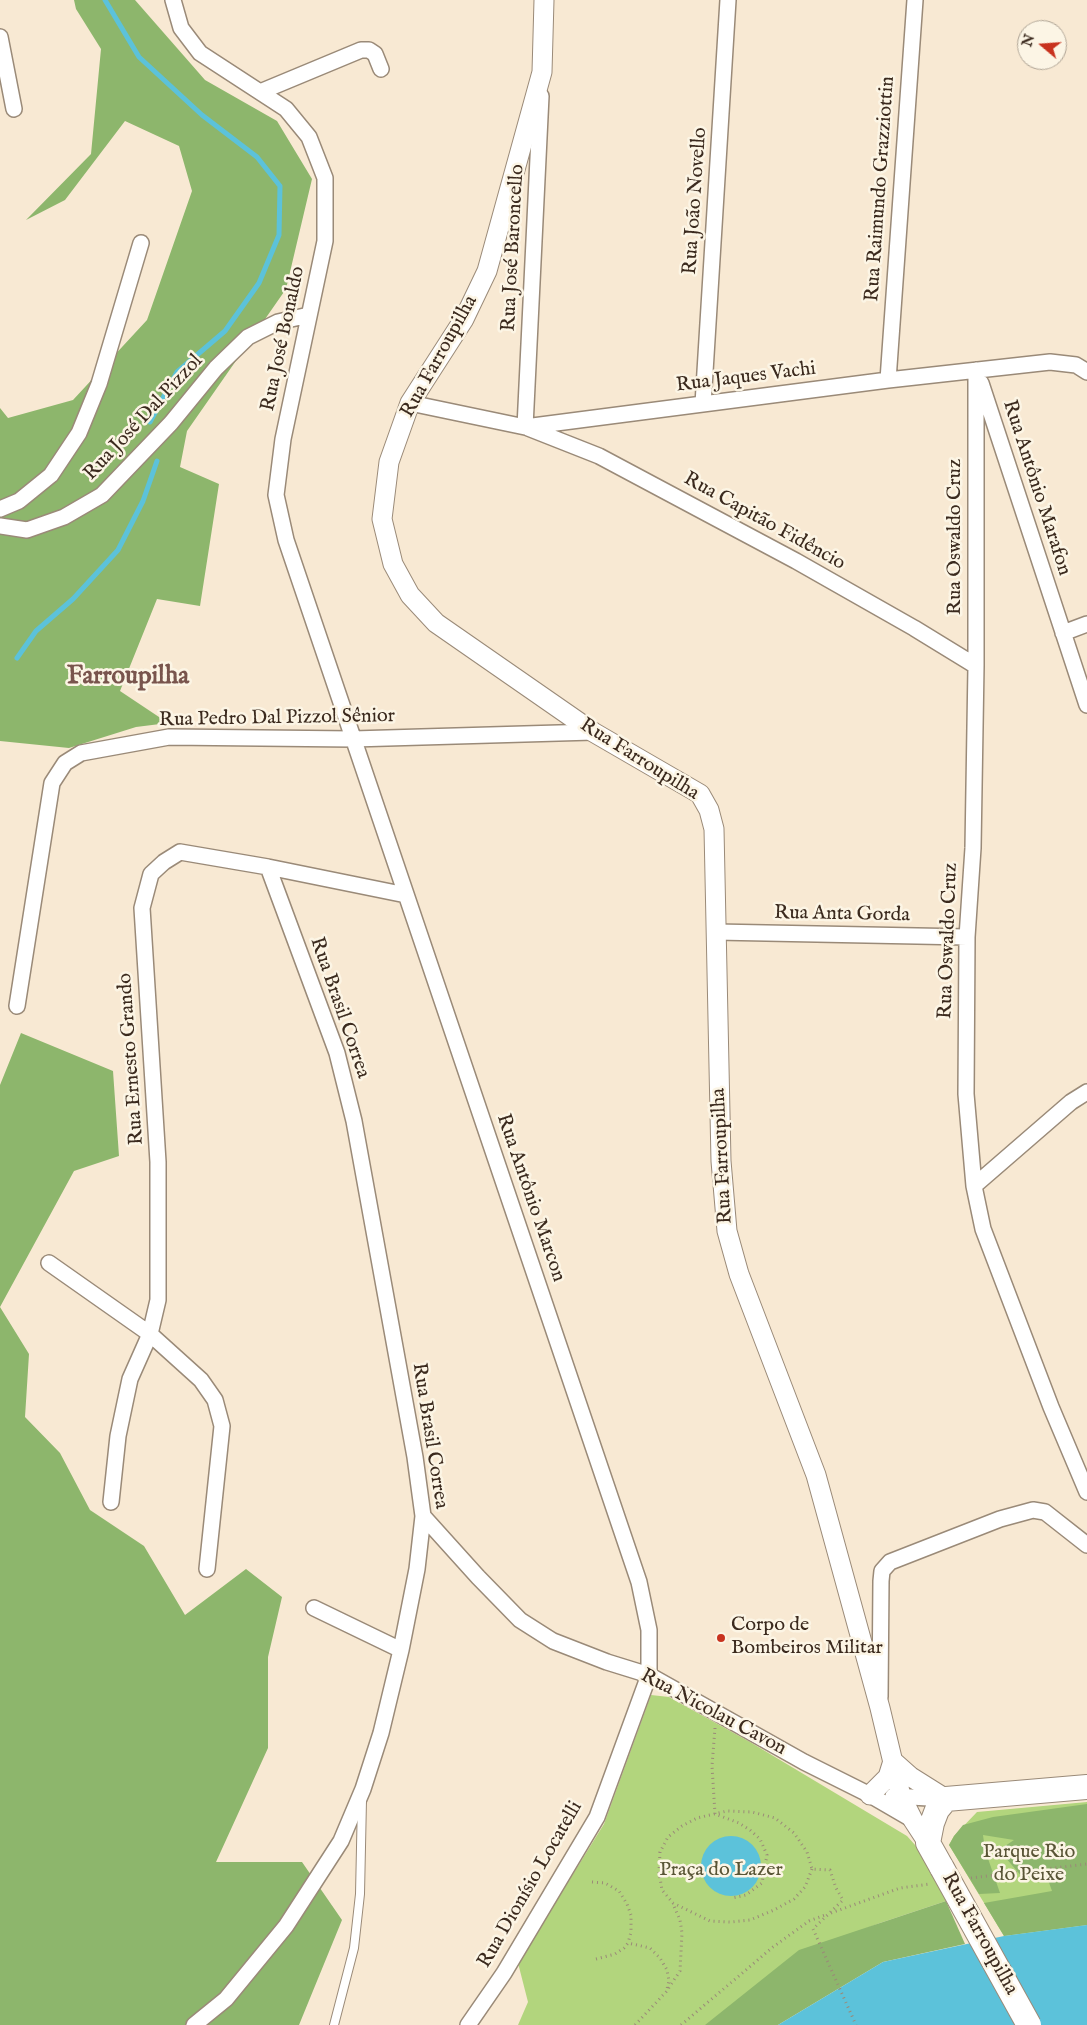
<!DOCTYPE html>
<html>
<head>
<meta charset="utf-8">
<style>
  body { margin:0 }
  #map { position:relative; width:1087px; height:2025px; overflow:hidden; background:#f8e9d3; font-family:"IM FELL English",serif }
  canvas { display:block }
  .north { position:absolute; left:1017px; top:20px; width:50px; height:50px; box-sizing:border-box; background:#fcf5e5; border:1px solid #afa495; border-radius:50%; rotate:288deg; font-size:14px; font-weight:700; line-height:20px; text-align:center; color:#3b2a1e }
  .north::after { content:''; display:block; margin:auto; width:18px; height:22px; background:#c8321e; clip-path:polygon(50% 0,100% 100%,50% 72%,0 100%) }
</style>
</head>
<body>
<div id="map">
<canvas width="1087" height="2025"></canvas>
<div class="north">N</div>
</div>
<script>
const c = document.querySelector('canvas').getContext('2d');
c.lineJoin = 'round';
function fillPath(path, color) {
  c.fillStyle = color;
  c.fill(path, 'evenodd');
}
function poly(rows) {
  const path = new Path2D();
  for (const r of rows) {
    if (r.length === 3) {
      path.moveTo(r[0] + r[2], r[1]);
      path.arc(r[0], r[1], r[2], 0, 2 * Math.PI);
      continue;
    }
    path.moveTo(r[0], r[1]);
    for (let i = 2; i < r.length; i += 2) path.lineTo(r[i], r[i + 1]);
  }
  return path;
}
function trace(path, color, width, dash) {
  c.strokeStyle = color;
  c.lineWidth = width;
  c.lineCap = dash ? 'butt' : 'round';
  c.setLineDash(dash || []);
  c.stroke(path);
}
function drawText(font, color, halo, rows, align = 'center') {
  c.font = font + ' "IM FELL English",serif';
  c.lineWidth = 5;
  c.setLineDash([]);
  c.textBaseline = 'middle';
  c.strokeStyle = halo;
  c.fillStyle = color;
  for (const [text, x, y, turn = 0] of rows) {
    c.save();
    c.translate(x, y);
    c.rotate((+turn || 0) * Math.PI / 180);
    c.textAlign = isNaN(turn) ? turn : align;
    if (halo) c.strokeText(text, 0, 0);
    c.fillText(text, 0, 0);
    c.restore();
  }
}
fillPath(poly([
  [651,1695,669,1697,750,1742,907,1836,924,1855,946,1901,880,1923,828,1943,736,2025,518,2025,528,2002,518,1963,604,1824],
  [1087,1802,1087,1925,1004,1936,949,1845,954,1836,977,1812]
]), '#b2d57d');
fillPath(poly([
  [74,0,135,0,205,80,277,121,312,179,286,289,187,431,180,467,219,484,200,606,157,599,120,691,168,723,136,727,69,748,0,741,0,408,8,418,73,400,147,320,192,191,179,146,125,121,65,200,26,220,91,154,101,49,76,9],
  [21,1033,113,1071,119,1156,74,1171,0,1307,29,1354,25,1417,60,1453,90,1510,144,1546,185,1615,246,1569,282,1597,268,1657,268,1748,216,1862,302,1862,342,1920,299,2025,0,2025,0,1085],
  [1087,1804,1087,1925,1004,1936,984,1903,1052,1891,1047,1877,1023,1878,999,1850,1014,1840,983,1835,985,1850,1000,1893,979,1894,949,1845,954,1836,963,1825,993,1817],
  [946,1901,965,1944,883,1962,778,2025,705,2025,799,1950]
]), '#8db66c');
fillPath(poly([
  [731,1866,30],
  [1087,1925,1087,2025,778,2025,883,1962,1004,1936]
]), '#5cc2da');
trace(poly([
  [105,0,139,57,202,115,257,157,280,186,279,235,259,283,225,331,177,372,150,422],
  [17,658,36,631,73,599,118,550,143,501,157,461]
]), '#5cc2da', 5);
const service = poly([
  [334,2025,354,1948,360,1894,362,1800]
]);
const minor = poly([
  [173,0,181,28,200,53,286,109,309,137,325,178,325,241,283,439,276,495,286,540,639,1582,649,1630,649,1675,597,1817,504,1973,468,2025],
  [0,37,14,109],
  [260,92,361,50,369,50,375,54,381,69],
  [976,370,976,666,973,848,967,937,966,1094,974,1186,983,1229,1051,1407,1087,1492],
  [888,380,915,0],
  [981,383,1087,705],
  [410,403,525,427,888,380,1050,362,1076,365,1087,372],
  [703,404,728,0],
  [525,427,541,96],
  [528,428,599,456,796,561,914,628,976,666],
  [0,509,19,501,51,475,79,433,99,384,141,243],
  [0,526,27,530,64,517,102,495,171,423,216,368,248,337,278,322,309,315],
  [1063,633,1087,624],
  [716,932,967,937],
  [17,1006,52,783,65,763,81,753,169,737,353,739,593,732],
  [974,1186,1071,1102,1087,1092],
  [49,1263,150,1334,201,1380,215,1400,222,1426,207,1569],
  [111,1502,118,1436,130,1379,150,1334,158,1300,158,1162,142,908,151,874,164,862,180,852,268,867,406,895],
  [423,1516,478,1577,520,1620,553,1641,607,1662,649,1675,804,1762,870,1795,913,1820],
  [314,1608,401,1650],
  [880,1697,881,1581,882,1571,890,1562,1000,1519,1033,1510,1045,1512,1087,1545],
  [893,1796,946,1799],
  [194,2025,226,1999,286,1926,341,1841,363,1789,381,1733,401,1650,417,1569,423,1516,415,1457,354,1121,337,1053,268,867]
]);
const tertiary = poly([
  [544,0,542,72,487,271,464,319,410,403,389,462,382,519,393,564,410,595,436,623,593,732,700,794,709,810,714,829,721,1161,727,1231,739,1274,816,1475,880,1708,901,1796,913,1820,928,1843],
  [893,1761,911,1777,946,1799],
  [870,1795,888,1777,893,1761]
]);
const primary = poly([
  [942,1868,928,1843,932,1823,937,1810,946,1799,1087,1787]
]);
trace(service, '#9a8a78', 10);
trace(minor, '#9a8a78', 18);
trace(tertiary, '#9a8a78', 21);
trace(primary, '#9a8a78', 26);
trace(poly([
  [715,1728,712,1766,715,1814,739,1823,750,1830,760,1839,767,1855,762,1883,746,1895,732,1898],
  [812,1869,805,1887,794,1899,774,1910,750,1920,731,1922,710,1921,673,1903,662,1890,659,1872,660,1852,668,1837,682,1826,697,1818,727,1811,752,1812,775,1818,794,1833,807,1852,812,1869,830,1870,836,1888,843,1900,813,1929,856,2025],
  [971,1878,1087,1864],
  [592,1882,605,1883,619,1891,627,1904,631,1915,631,1932,628,1943],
  [831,1913,900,1888,930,1884],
  [596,1959,615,1954,624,1948,628,1943,650,1948,660,1958,667,1970,669,1981,667,1989],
  [635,2025,666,1992,680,1971,682,1933,680,1920,673,1904],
  [681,2025,773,1947,809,1921,825,1915]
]), '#9a8a78', 3, [1, 4]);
trace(service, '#fff', 8);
trace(minor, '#fff', 15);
trace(tertiary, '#fff', 19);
trace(primary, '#fff', 24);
const primaryBridge = poly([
  [942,1868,1029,2025]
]);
trace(primaryBridge, '#9a8a78', 26, []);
trace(primaryBridge, '#fff', 24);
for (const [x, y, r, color] of [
  [721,1638,5,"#c8321e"]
]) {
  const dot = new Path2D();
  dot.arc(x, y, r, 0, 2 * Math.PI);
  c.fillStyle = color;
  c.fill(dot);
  trace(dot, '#fcf5e5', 2);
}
drawText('20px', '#3b2a1e', '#fcf5e5', [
  ["Rua Raimundo Grazziottin",881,189,-86],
  ["Rua João Novello",696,201,-86],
  ["Rua José Baroncello",514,248,-87],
  ["Rua José Bonaldo",284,339,-78],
  ["Rua Farroupilha",440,357,-61],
  ["Rua Jaques Vachi",746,378,-7],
  ["Rua José Dal Pizzol",144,418,-47],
  ["Rua Antônio Marafon",1036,488,72],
  ["Rua Capitão Fidêncio",764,522,29],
  ["Rua Oswaldo Cruz",956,537,-90],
  ["Rua Pedro Dal Pizzol Sênior",277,719,-1],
  ["Rua Farroupilha",639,760,32],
  ["Rua Anta Gorda",842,915,1],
  ["Rua Oswaldo Cruz",949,941,-88],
  ["Rua Brasil Correa",339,1008,71],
  ["Rua Ernesto Grando",132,1059,-94],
  ["Rua Farroupilha",723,1156,-93],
  ["Rua Antônio Marcon",530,1198,71],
  ["Rua Brasil Correa",429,1436,81],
  ["Rua Nicolau Cavon",713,1713,28],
  ["Rua Dionísio Locatelli",531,1885,-60],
  ["Rua Farroupilha",979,1934,61]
]);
drawText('20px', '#3b2a1e', '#fcf5e5', [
  ["Corpo de",731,1626],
  ["Bombeiros Militar",731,1649]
], 'left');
drawText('20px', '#595536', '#fcf5e5', [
  ["Parque Rio",1029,1853],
  ["do Peixe",1029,1876],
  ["Praça do Lazer",721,1871]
]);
drawText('bold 25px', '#79554d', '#fcf5e5', [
  ["Farroupilha",128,678]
]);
</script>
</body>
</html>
